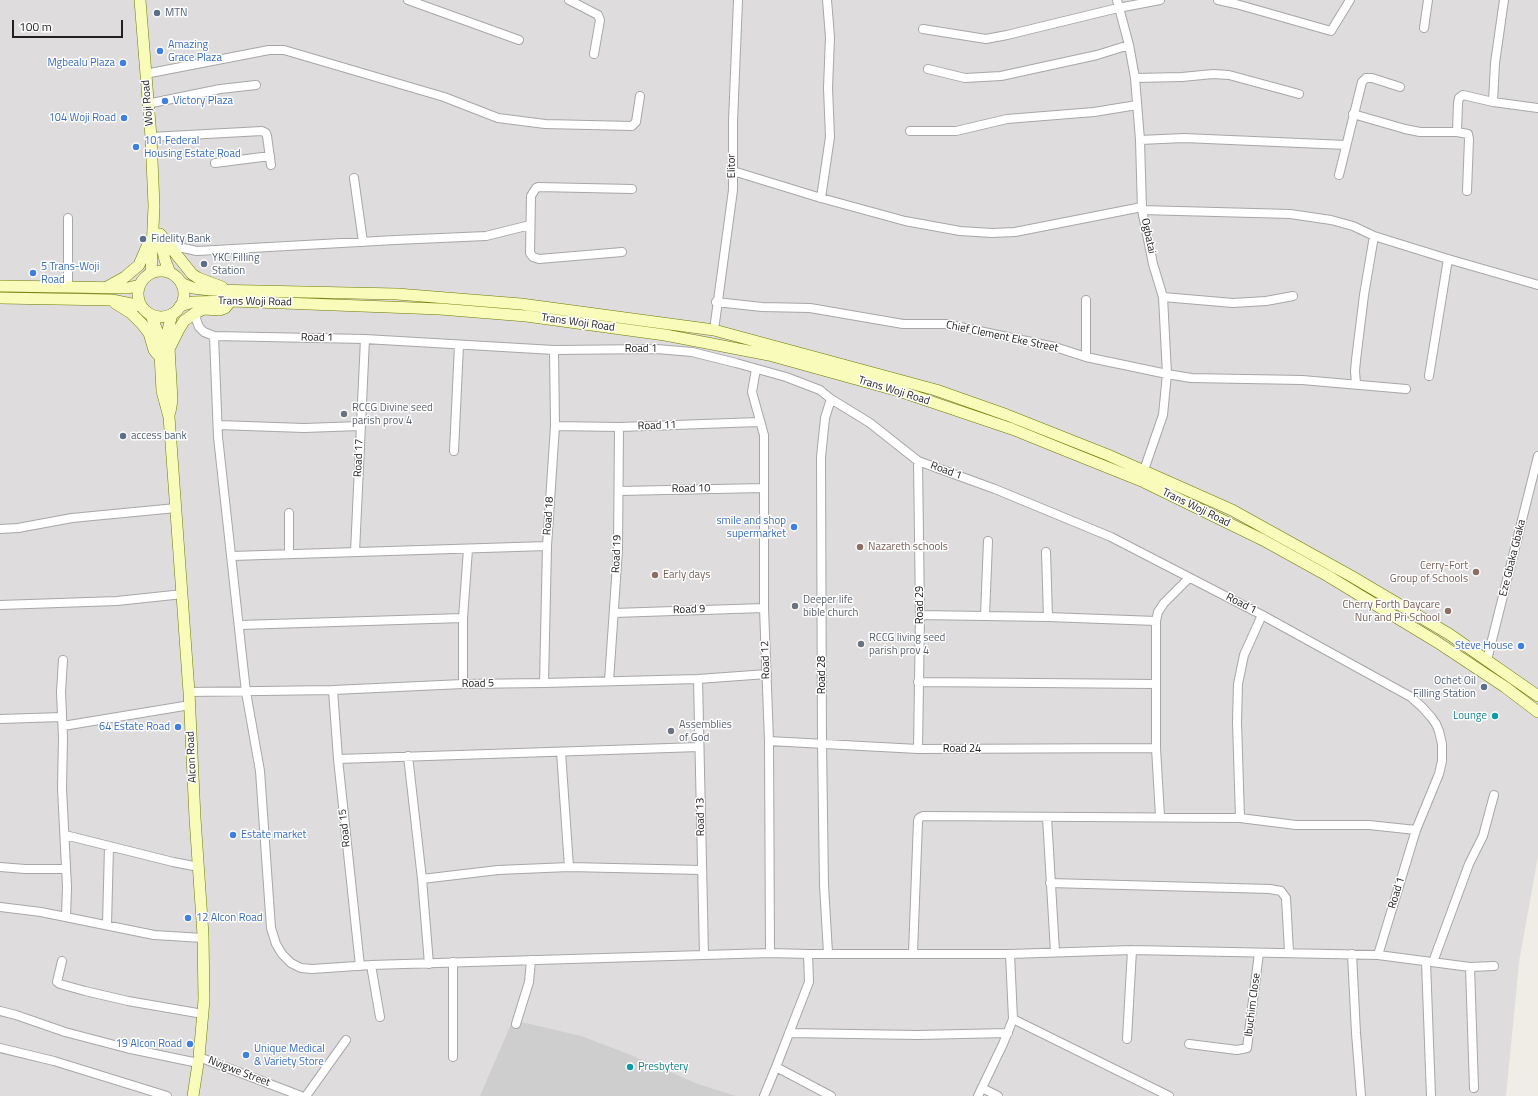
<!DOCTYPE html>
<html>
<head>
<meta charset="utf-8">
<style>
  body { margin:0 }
  #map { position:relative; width:1538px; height:1096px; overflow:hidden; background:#f0ede6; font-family:"Titillium Web",sans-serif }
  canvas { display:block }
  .scale { position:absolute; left:12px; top:20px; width:111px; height:18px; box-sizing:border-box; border:2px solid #202020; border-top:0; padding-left:5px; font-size:12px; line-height:14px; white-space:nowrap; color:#202020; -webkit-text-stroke:3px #fff; paint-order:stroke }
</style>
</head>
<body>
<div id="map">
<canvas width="1538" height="1096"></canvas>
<div class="scale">100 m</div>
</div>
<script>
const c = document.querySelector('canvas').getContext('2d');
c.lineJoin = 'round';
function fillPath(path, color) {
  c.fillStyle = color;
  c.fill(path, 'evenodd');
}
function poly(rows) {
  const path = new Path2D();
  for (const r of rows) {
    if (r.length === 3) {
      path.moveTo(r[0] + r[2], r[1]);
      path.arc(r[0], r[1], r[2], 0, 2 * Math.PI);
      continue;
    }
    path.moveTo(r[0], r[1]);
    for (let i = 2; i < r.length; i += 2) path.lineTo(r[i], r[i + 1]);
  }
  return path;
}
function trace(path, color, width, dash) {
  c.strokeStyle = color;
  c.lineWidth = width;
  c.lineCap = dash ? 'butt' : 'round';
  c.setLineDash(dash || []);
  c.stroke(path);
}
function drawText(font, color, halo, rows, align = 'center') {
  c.font = font + ' "Titillium Web",sans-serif';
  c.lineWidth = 3;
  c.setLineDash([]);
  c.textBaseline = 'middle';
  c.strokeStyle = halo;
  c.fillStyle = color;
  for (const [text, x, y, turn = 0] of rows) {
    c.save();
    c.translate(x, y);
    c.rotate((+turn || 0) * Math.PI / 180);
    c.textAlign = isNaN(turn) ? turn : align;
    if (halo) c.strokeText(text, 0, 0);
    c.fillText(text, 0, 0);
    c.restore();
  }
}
fillPath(poly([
  [0,0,1538,0,1538,856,1519,962,1506,1096,0,1096]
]), '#dedcdc');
fillPath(poly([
  [512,1022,520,1025,521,1022,581,1036,631,1055,698,1084,736,1096,480,1096]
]), '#cecece');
const minor = poly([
  [408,0,519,40],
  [569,0,598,15,600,20,594,54],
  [1117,0,1129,45,1135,78,1140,140,1142,210,1153,264,1163,297,1167,374,1163,415,1144,470],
  [1218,0,1236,4,1331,31,1350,0],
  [1424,28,1428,0],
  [923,29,986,39,1007,35,1118,8,1160,0],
  [928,69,965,78,1001,76,1097,55,1129,45],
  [145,74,269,50,284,50,444,97,498,118,545,124,632,126,636,122,640,96],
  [1135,78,1182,77,1213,74,1229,75,1299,94],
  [1493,102,1495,63,1504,0],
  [147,104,220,89,256,85],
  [1353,114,1405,129,1420,132,1457,132,1468,134,1469,139,1467,191],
  [910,131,956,131,1007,119,1094,112,1137,105],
  [1457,132,1458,103,1459,98,1463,95,1493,102,1538,108],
  [151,137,262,131,266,133,267,136,271,165],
  [1140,140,1184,138,1346,145],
  [215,163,270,156],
  [733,171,821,198,905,221,960,231,992,233,1015,232,1142,207],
  [1339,175,1362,82,1366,78,1372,78,1400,87],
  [354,178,363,242],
  [821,198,830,137,828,88,830,37,827,0],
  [1142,210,1290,214,1331,220,1353,226,1374,236,1448,259,1538,285],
  [169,245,197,251,395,240,486,236,530,225],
  [622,252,539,259,533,257,530,253,531,196,536,188,538,187,632,189],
  [68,287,68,218],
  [1163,297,1233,303,1266,301,1293,296],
  [716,302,762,307,810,308,903,324,946,324,1055,347,1086,357,1167,374,1191,378,1302,380,1406,389],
  [197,312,196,319,199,327,204,332,214,336,365,339,554,350,657,349,692,352,736,363,786,377,820,390,831,399,870,423,918,461,995,489,1111,537,1262,615,1411,697,1422,707,1431,717,1436,724,1439,731,1442,744,1442,761,1439,774,1416,830,1378,955],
  [714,330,733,190,733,122,738,0],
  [214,336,218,437,246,692,260,771,271,928,276,944,282,954,291,963,301,968,312,969,371,965,770,953,808,954,1010,954,1132,950,1378,955,1470,967,1494,966],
  [1086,357,1086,300],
  [756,369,752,392,764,435,764,608,769,741,770,953],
  [1429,376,1448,259],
  [1356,384,1355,371,1356,360,1364,295,1374,236],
  [218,425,304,428,360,426],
  [555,426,619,427,759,422],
  [454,451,459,345],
  [619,491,763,488],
  [289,513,289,554],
  [0,529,18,528,72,518,176,508],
  [355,552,365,339],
  [1046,552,1048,617],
  [232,556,547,546],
  [0,605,117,601,183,594],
  [614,613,764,608],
  [920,615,1048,617,1156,621],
  [985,616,988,541],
  [240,625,463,618],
  [63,660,61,692,63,738,62,788,67,887,66,917],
  [1487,660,1538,456],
  [698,679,704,955],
  [609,681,618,550,619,427],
  [918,682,1156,684],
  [544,683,547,546,555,426,554,350],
  [463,684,463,618,468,549],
  [333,690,338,759,360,966],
  [189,692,333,690,463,684,544,683,698,679,767,674],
  [0,719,62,717],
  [63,726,190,705],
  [769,741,918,749,1156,748],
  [918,749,920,615,918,461],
  [561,752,569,867],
  [408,756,422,879,429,964],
  [338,759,699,747],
  [1160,816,1156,748,1156,621,1158,612,1164,603,1189,578],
  [1047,817,1055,952],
  [1240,818,1237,722,1238,684,1244,655,1262,615],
  [65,835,173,862,199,867],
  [0,867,25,869,66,869],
  [422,879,498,870,569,867,702,870],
  [1050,883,1270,889,1281,891,1286,898,1289,952],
  [0,907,41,912,154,935,203,938],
  [107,925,109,846],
  [828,953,824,885,822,744,821,457,825,418,831,399],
  [913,953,918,821,919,818,923,816,1240,818,1296,825,1369,825,1416,830],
  [1352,954,1356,1033,1361,1096],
  [62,961,57,982,60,984,85,991,128,1001,203,1014],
  [453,962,453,1057],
  [1426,962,1431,1096],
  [1433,962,1469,864,1483,836,1494,795],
  [371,965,380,1017],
  [1470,967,1474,1088],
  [0,1011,16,1015,65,1032,126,1048,198,1063],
  [1013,1019,1169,1096],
  [516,1024,529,982,531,960],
  [789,1033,918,1035,1008,1033],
  [1127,1039,1132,950],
  [1189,1044,1237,1050,1247,1048,1259,953],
  [0,1048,54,1061,167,1096],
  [199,1057,301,1096],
  [776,1067,831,1096],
  [982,1088,998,1096],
  [306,1096,346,1040],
  [764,1096,776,1067,809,982,808,954],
  [978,1096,1003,1044,1013,1019,1010,954]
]);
const secondary = poly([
  [140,0,151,137,154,206,151,273],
  [160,234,192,274,198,278,222,287],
  [160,238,165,260,170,273],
  [161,294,23],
  [181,283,193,288,210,290,397,294,521,304,714,330,936,390,1007,415,1108,455,1232,510,1351,576,1449,634,1538,696],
  [0,286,128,288,140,285],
  [107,287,125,277,139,265,149,242],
  [0,298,112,300,141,306],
  [115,303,131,313,142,324,149,333,154,350,157,354],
  [180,306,193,302,231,301,440,309,526,316,665,335,707,343,769,355,899,391,1012,429,1074,454,1144,482,1263,540,1328,576,1437,642,1505,687,1538,712],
  [151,315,159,336,162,391,169,417,171,443,189,692,195,818,203,935,204,1000,199,1057,193,1096],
  [170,347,179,329,184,321,195,313,204,309,220,310,225,308,231,301],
  [170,412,172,400,168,330,172,314]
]);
trace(minor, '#a7a7a7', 10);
trace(secondary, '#6e7b02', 12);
trace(minor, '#fff', 8);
trace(secondary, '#f8fbb9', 11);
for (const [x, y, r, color] of [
  [157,13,4,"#5c6f8a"],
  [160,51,4,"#3f7fe0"],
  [123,63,4,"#3f7fe0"],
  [165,101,4,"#3f7fe0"],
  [124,118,4,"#3f7fe0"],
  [136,147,4,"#3f7fe0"],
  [143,239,4,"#5c6f8a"],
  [204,264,4,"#5c6f8a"],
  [33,273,4,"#3f7fe0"],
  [344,414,4,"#6b7280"],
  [123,436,4,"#5c6f8a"],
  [794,527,4,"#3f7fe0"],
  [860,547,4,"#8d6e63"],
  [1476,572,4,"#8d6e63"],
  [655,575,4,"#8d6e63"],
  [795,606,4,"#6b7280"],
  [1448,611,4,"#8d6e63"],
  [861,644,4,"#6b7280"],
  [1521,646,4,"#3f7fe0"],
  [1484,687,4,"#5c6f8a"],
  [1495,716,4,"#0f9aa8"],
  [178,727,4,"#3f7fe0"],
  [671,731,4,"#6b7280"],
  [233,835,4,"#3f7fe0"],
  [188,918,4,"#3f7fe0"],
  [190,1044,4,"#3f7fe0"],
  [246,1055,4,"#3f7fe0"],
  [630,1067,4,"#0f9aa8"]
]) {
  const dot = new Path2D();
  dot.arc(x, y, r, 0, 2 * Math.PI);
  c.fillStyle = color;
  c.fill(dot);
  trace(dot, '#fff', 1.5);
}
drawText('11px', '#4e5e75', '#fff', [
  ["MTN",165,13],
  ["Fidelity Bank",151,239],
  ["YKC Filling",212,258],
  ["Station",212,271],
  ["access bank",131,436],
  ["Ochet Oil",1476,681,"right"],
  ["Filling Station",1476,694,"right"]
], 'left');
drawText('11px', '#366cbe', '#fff', [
  ["Amazing",168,45],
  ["Grace Plaza",168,58],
  ["Mgbealu Plaza",115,63,"right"],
  ["Victory Plaza",173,101],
  ["104 Woji Road",116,118,"right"],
  ["101 Federal",144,141],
  ["Housing Estate Road",144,154],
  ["5 Trans-Woji",41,267],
  ["Road",41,280],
  ["smile and shop",786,521,"right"],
  ["supermarket",786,534,"right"],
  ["Steve House",1513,646,"right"],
  ["64 Estate Road",170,727,"right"],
  ["Estate market",241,835],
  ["12 Alcon Road",196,918],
  ["19 Alcon Road",182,1044,"right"],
  ["Unique Medical",254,1049],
  ["& Variety Store",254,1062]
], 'left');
drawText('11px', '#202020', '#fff', [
  ["Woji Road",148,103,-95],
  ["Elitor",732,166,-91],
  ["Ogbatai",1148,236,78],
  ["Trans Woji Road",255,302,1],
  ["Trans Woji Road",578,323,8],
  ["Chief Clement Eke Street",1002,337,12],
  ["Road 1",317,338,1],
  ["Road 1",641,349],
  ["Trans Woji Road",894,391,17],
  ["Road 11",657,426,-2],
  ["Road 17",359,458,-88],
  ["Road 1",946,471,20],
  ["Road 10",691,489,-1],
  ["Trans Woji Road",1196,508,26],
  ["Road 18",549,516,-86],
  ["Road 19",617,554,-88],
  ["Eze Gbaka Gbaka",1513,558,-76],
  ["Road 1",1241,604,27],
  ["Road 29",920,605,-90],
  ["Road 9",689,610,-2],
  ["Road 12",766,660,-92],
  ["Road 28",822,675,-90],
  ["Road 5",478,684,-1],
  ["Road 24",962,749],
  ["Alcon Road",192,757,-93],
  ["Road 13",701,817,-91],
  ["Road 15",345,828,-96],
  ["Road 1",1397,893,-73],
  ["Ibuchim Close",1253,1005,-83],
  ["Nvigwe Street",239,1072,21]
]);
drawText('11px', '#5b616d', '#fff', [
  ["RCCG Divine seed",352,408],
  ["parish prov 4",352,421],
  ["Deeper life",803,600],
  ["bible church",803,613],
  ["RCCG living seed",869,638],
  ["parish prov 4",869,651],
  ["Assemblies",679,725],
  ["of God",679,738]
], 'left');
drawText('11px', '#785e54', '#fff', [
  ["Nazareth schools",868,547],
  ["Cerry-Fort",1468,566,"right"],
  ["Group of Schools",1468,579,"right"],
  ["Early days",663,575],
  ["Cherry Forth Daycare",1440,605,"right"],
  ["Nur and Pri School",1440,618,"right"]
], 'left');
drawText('11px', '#0d838f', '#fff', [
  ["Lounge",1487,716],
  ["Presbytery",638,1067,"left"]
], 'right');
</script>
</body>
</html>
